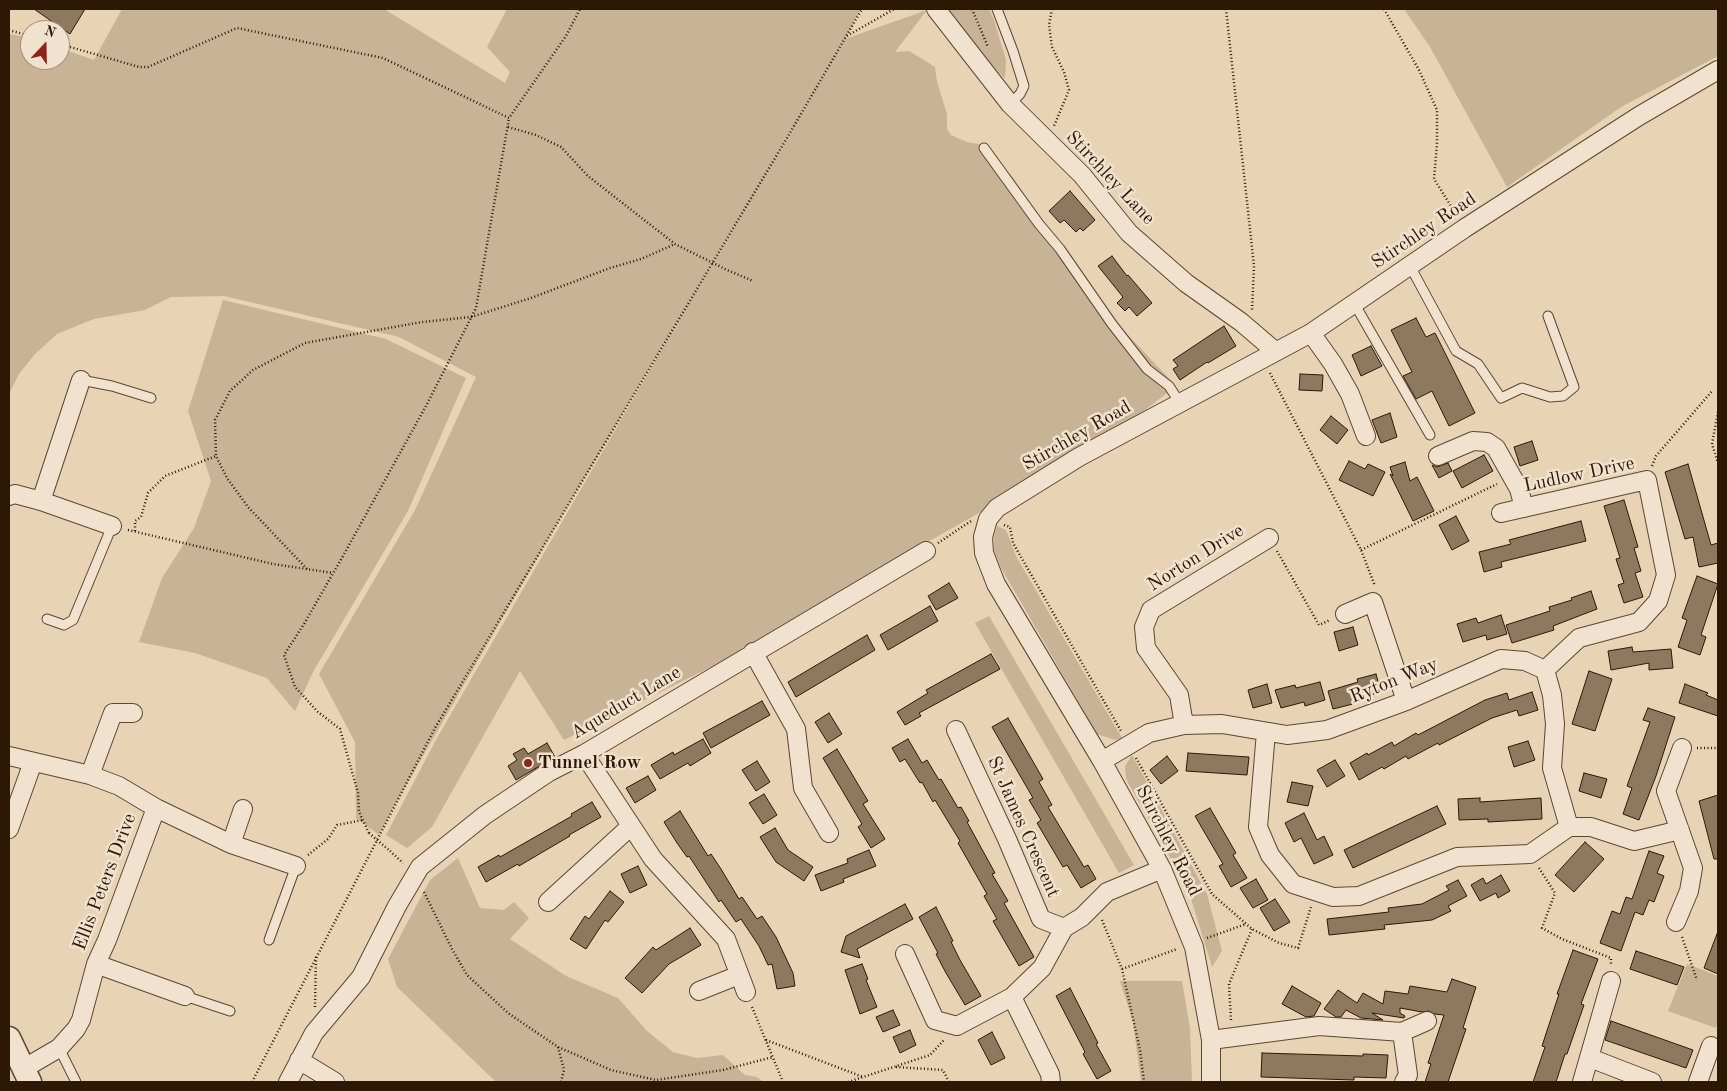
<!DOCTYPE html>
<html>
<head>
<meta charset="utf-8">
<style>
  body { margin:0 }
  #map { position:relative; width:1727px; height:1091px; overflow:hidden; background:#e8d3b4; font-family:"Old Standard TT",serif }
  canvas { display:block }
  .frame { position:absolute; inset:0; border:10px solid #2d1806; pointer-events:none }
  .north { position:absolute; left:20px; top:20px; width:50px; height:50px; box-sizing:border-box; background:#f0e2ce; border:1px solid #a2917e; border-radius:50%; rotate:21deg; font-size:14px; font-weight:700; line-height:20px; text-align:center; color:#2d1806 }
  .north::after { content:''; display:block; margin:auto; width:18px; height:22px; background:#8f2418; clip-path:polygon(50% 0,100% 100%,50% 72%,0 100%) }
</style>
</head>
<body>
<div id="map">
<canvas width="1727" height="1091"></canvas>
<div class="frame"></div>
<div class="north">N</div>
</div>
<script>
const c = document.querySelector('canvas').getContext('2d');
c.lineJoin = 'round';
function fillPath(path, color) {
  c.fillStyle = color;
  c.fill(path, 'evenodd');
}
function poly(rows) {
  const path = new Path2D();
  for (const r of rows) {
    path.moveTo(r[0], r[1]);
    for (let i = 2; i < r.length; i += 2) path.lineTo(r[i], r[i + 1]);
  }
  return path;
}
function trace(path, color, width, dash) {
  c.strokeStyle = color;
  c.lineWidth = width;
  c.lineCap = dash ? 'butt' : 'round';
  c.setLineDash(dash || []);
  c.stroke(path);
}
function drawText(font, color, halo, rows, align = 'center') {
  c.font = font + ' "Old Standard TT",serif';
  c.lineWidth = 5;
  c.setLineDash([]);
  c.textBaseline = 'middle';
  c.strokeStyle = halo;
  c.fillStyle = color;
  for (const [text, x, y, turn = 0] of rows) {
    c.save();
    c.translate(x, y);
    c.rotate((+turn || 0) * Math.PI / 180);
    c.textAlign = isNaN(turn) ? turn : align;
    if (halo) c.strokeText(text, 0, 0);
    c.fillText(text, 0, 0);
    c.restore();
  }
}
fillPath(poly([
  [122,9,384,9,505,83,510,72,487,47,507,9,861,9,845,39,927,10,895,52,909,51,935,67,937,82,947,114,947,129,951,135,967,142,984,145,993,155,1014,179,1054,236,1080,268,1108,310,1128,335,1176,386,1135,418,1051,472,926,543,753,646,564,740,520,671,432,827,407,848,386,835,437,738,699,285,550,536,397,801,379,835,356,818,355,742,319,674,415,510,476,377,399,337,224,296,171,297,145,310,94,319,57,334,35,354,19,374,9,394,9,34,30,38,30,60,60,60,60,48,94,60],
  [949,9,989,9,994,20,1006,60,1005,79,980,53],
  [1404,9,1718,9,1718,56,1621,107,1507,187,1430,47],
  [223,300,386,339,466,378,408,511,313,672,295,711,267,678,195,653,139,642,162,578,194,528,211,481,188,411],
  [997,526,1006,530,1016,556,1122,738,1115,740,1097,734,1000,566,994,551,994,536],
  [989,616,1134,865,1119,873,975,623],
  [1132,755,1207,894,1222,951,1212,967,1188,889,1126,779,1125,766],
  [458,858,480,908,504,910,514,902,529,918,510,939,566,976,618,998,647,1031,673,1052,697,1058,723,1055,745,1075,757,1077,764,1082,496,1082,397,987,388,959,430,880],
  [1687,964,1718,976,1718,1021,1716,1028,1668,1011],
  [1120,981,1182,981,1190,1028,1192,1082,1141,1082,1133,1022]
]), '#c8b396');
const building = poly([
  [34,9,85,9,70,34,34,9],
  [1070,191,1095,220,1083,231,1080,228,1076,232,1064,220,1060,223,1049,211,1070,191],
  [1112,256,1127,276,1128,275,1152,303,1137,316,1129,307,1125,311,1117,303,1123,297,1098,266,1112,256],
  [1416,318,1426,337,1435,333,1475,413,1449,426,1432,391,1416,399,1403,376,1412,372,1391,330,1416,318],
  [1224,326,1236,346,1208,363,1207,362,1180,380,1173,369,1178,366,1173,360,1224,326],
  [1371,346,1382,366,1361,376,1352,355,1371,346],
  [1300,374,1323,375,1322,391,1299,390,1300,374],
  [1390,413,1397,437,1381,443,1372,420,1390,413],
  [1331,416,1348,430,1337,444,1320,430,1331,416],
  [1532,441,1538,460,1520,466,1514,447,1532,441],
  [1484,455,1493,471,1462,488,1453,471,1484,455],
  [1349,461,1365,469,1368,464,1385,472,1373,496,1339,480,1349,461],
  [1405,462,1410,481,1417,477,1434,511,1413,521,1390,474,1393,476,1390,467,1405,462],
  [1448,463,1452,471,1439,478,1432,465,1437,467,1448,463],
  [1688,464,1711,545,1718,543,1718,563,1699,567,1693,537,1685,539,1665,472,1688,464],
  [1624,500,1638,547,1634,548,1641,571,1635,573,1643,597,1624,603,1618,585,1624,583,1616,559,1620,558,1604,506,1624,500],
  [1456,516,1469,541,1452,550,1439,525,1456,516],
  [1581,521,1586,541,1501,562,1502,567,1484,572,1479,552,1511,544,1509,540,1581,521],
  [1697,576,1718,584,1701,635,1706,637,1700,655,1678,647,1687,620,1682,618,1697,576],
  [949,583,958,598,936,610,928,596,949,583],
  [1591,591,1597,609,1553,626,1554,630,1512,643,1506,625,1550,611,1549,607,1572,600,1571,598,1591,591],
  [930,606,938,621,888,650,880,635,930,606],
  [1501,615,1507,634,1487,640,1486,635,1463,642,1457,624,1476,618,1478,623,1501,615],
  [1353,627,1358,645,1339,651,1334,632,1353,627],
  [867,635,875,650,796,697,788,682,867,635],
  [1632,647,1633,652,1671,649,1673,668,1649,670,1649,663,1611,670,1608,651,1632,647],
  [991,654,1000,669,919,713,921,716,905,725,897,712,928,693,926,690,991,654],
  [1589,671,1612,679,1595,731,1572,724,1589,671],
  [1376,674,1381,692,1352,700,1353,704,1333,709,1328,691,1358,682,1357,679,1376,674],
  [1320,682,1325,700,1305,706,1304,702,1281,708,1275,690,1295,685,1296,688,1320,682],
  [1267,684,1272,703,1253,708,1248,690,1267,684],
  [1685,684,1708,693,1706,695,1718,700,1718,716,1679,703,1685,684],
  [1532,692,1538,710,1519,716,1517,710,1492,718,1439,745,1438,743,1408,759,1406,756,1384,769,1382,767,1359,780,1350,763,1367,753,1368,755,1392,742,1394,746,1416,733,1418,735,1485,700,1507,693,1509,700,1532,692],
  [762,701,770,715,711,748,703,733,762,701],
  [1648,708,1675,717,1656,776,1639,820,1623,814,1632,788,1627,786,1650,722,1643,720,1648,708],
  [829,713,842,734,828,743,815,722,829,713],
  [1008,718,1043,779,1039,782,1052,805,1048,807,1084,867,1088,865,1096,879,1081,888,1067,865,1063,867,1037,823,1041,820,1029,800,1033,798,992,727,1008,718],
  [703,739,711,753,690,766,688,763,660,779,651,765,673,752,674,755,703,739],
  [908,739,922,763,927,760,939,780,941,779,958,808,961,807,969,821,967,822,995,873,992,874,1008,901,1004,903,1034,957,1019,966,993,921,997,919,984,896,987,894,958,843,960,841,935,800,933,802,922,782,920,783,905,759,900,762,892,748,908,739],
  [1528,741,1535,760,1514,767,1508,747,1528,741],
  [547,743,555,757,516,780,508,766,517,760,513,754,524,748,528,754,547,743],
  [837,749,868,801,863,804,885,839,871,848,858,827,862,824,823,758,837,749],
  [1188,753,1249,757,1247,775,1186,771,1188,753],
  [1167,756,1178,771,1161,784,1150,770,1167,756],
  [1335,760,1345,776,1327,787,1317,770,1335,760],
  [757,761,770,782,756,791,742,770,757,761],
  [1584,773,1607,779,1601,798,1579,791,1584,773],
  [648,776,656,790,635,803,626,788,648,776],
  [1292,782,1313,786,1308,806,1287,802,1292,782],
  [764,794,777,815,763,824,749,803,764,794],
  [1718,795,1718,859,1714,859,1699,801,1718,795],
  [1480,798,1480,802,1541,798,1542,819,1488,822,1488,819,1459,820,1458,799,1480,798],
  [592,802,601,817,569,835,570,836,541,853,519,866,518,864,486,882,478,867,499,855,500,857,572,816,571,814,592,802],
  [1437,806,1446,824,1353,868,1344,850,1437,806],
  [1210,808,1236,853,1233,855,1247,878,1231,887,1219,866,1223,864,1195,816,1210,808],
  [680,811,708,856,711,854,721,869,739,899,742,897,757,919,762,916,776,937,793,973,795,986,777,989,772,964,768,965,759,946,741,919,736,922,721,900,719,902,689,856,687,857,677,843,664,822,680,811],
  [1304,813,1317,840,1324,836,1333,855,1314,864,1301,838,1294,842,1285,823,1304,813],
  [775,828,788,850,813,867,804,881,776,862,760,837,775,828],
  [1585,842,1604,859,1574,892,1555,875,1585,842],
  [869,850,876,866,843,879,844,882,821,891,815,875,848,863,847,859,869,850],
  [1649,851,1664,856,1657,873,1664,876,1654,902,1649,900,1643,915,1635,912,1621,951,1600,943,1612,911,1620,914,1626,897,1632,899,1649,851],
  [638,866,647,885,630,893,621,874,638,866],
  [1501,875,1510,891,1498,898,1496,893,1480,901,1471,885,1483,878,1486,884,1501,875],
  [1256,879,1268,900,1253,908,1240,888,1256,879],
  [1458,880,1467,896,1448,906,1451,911,1432,920,1384,925,1385,929,1329,935,1327,919,1389,912,1388,908,1422,904,1449,890,1446,886,1458,880],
  [610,891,624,902,608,922,605,920,586,949,570,939,585,916,589,919,610,891],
  [1275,899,1290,922,1274,931,1260,908,1275,899],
  [905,904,913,919,857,949,860,958,841,952,846,936,905,904],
  [936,907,953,941,951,942,960,960,981,996,965,1005,946,973,936,954,938,953,919,917,936,907],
  [690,928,701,945,669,964,642,993,625,978,653,947,656,950,690,928],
  [1717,934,1718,934,1718,974,1704,968,1717,934],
  [1573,950,1598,959,1581,1004,1584,1005,1567,1054,1565,1054,1556,1082,1533,1082,1545,1047,1542,1046,1559,994,1557,994,1573,950],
  [1636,951,1684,967,1677,985,1630,969,1636,951],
  [862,964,868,979,866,980,877,1007,860,1014,845,970,862,964],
  [1452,979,1476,987,1463,1028,1466,1029,1448,1082,1425,1082,1431,1064,1428,1063,1444,1015,1434,1014,1429,1011,1422,1012,1400,1008,1400,1013,1405,1016,1404,1018,1372,1013,1383,1020,1361,1018,1346,1010,1341,1017,1336,1017,1324,1009,1338,990,1357,1003,1363,993,1383,1004,1385,991,1408,994,1410,986,1447,992,1452,979],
  [1292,986,1321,1003,1314,1016,1306,1017,1282,1004,1292,986],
  [1070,988,1098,1043,1096,1044,1111,1071,1097,1079,1083,1054,1085,1052,1056,996,1070,988],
  [893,1010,900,1025,883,1032,876,1017,893,1010],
  [1611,1021,1693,1050,1686,1068,1605,1040,1611,1021],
  [910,1030,916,1045,900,1053,893,1037,910,1030],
  [992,1032,1005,1058,991,1065,978,1040,992,1032],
  [1262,1053,1363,1056,1363,1054,1388,1055,1386,1078,1354,1077,1354,1080,1261,1077,1262,1053]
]);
fillPath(building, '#8e7960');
trace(building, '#2d1806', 1);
const service = poly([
  [997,9,1013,51,1024,86,1020,94,1010,104],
  [984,148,1039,224,1060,249,1112,324,1147,369,1169,386,1180,403],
  [1410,266,1456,351,1478,364,1501,398,1522,388,1550,397,1563,396,1574,387,1548,316],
  [1354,303,1430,435],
  [81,380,112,386,151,398],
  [47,619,64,625,73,620,112,526],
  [269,940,296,866],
  [185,996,230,1011],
  [59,1048,76,1082]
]);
const minor = poly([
  [936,9,1010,104,1082,175,1129,233,1186,283,1241,322,1275,351],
  [1311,333,1333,364,1350,394,1366,436],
  [1438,456,1473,441,1487,442,1496,448,1519,489,1524,508],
  [9,496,15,494,41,501,112,526],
  [41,501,81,380],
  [1501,513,1647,480,1666,575,1658,601,1639,622,1579,638,1545,670],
  [1345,614,1373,602,1406,701],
  [753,652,796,729,803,788,829,833],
  [1184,725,1179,695,1146,648,1144,627,1151,610,1269,538],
  [956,730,1007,839,1041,919,1064,928,1082,917,1107,892,1162,869],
  [1266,732,1258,827,1270,855,1293,884,1333,897,1359,896,1457,857,1530,854,1569,827,1591,827,1634,841,1680,830],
  [584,754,653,859,726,939,746,992],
  [9,756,90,775,119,786,156,808,107,940,96,964,81,1020,76,1029,59,1048,23,1069],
  [1102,761,1149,733,1184,725,1222,724,1287,735,1327,730,1406,701,1501,659,1525,661,1545,670,1552,695,1555,724,1552,768,1569,827],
  [90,775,113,713,133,713],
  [156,808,231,844,296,866],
  [9,829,33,762],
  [231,844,243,809],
  [548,902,631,826],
  [1676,922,1689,891,1693,868,1666,791,1682,748],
  [905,954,935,1020,957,1026,1012,997,1042,968,1064,928],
  [96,964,185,996],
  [699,991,739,975],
  [1012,997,1050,1074,1051,1082],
  [1402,1032,1408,1075,1404,1082],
  [1211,1040,1319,1026,1402,1032,1427,1021],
  [1590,1058,1652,1082],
  [299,1060,335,1082],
  [288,1082,314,1033,361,977,397,906,420,867,485,815,549,772,584,754,926,551],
  [1211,1082,1211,1040,1194,947,1162,869,1102,761,996,584,984,553,983,537,988,519,997,508,1079,457,1311,333,1465,228,1639,116,1718,70],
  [1582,1082,1611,981],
  [1698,1082,1711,1046]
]);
const tertiary = poly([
  [9,1038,30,1082]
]);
trace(service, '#5c4732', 11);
trace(minor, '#5c4732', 20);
trace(tertiary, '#5c4732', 25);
trace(poly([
  [972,9,988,47],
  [1052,9,1049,25,1052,47,1064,72,1069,90,1054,126],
  [1226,9,1254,266,1252,311],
  [1384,9,1419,70,1437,110,1437,144,1434,179,1456,214],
  [9,30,30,36],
  [847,36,894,9],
  [60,44,139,67,148,67,237,28,383,58,509,118,566,36,580,9],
  [508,127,536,135,561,147,588,176,675,244,727,270,753,281],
  [1270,373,1361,550,1375,586],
  [1718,412,1712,444,1718,463],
  [1652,466,1656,456,1713,390],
  [1004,525,1010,527,1013,543,1121,731],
  [128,530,273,564,333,573],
  [135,531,135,521,141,517,148,493,165,476,216,456],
  [938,543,971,521],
  [1361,550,1497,484],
  [1277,551,1319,625,1330,620],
  [307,569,248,507,227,478,216,456,215,420,230,391,253,370,305,343,422,322,471,317,531,298,610,268,641,259,675,244],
  [1697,748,1718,748],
  [1136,758,1212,894,1252,929,1279,943,1298,948,1311,907],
  [369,833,359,812,358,793,340,729,318,712,295,687,284,655,304,624,343,556,426,406,476,308,509,118],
  [390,851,403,863],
  [308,855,328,839,337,825,363,820],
  [1539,868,1555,893,1542,928,1562,939,1611,958,1611,965],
  [424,892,452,949,467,975,508,1013,558,1047,611,1070,656,1080,723,1070,773,1057],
  [1102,920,1122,969,1140,1050,1144,1082],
  [1682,937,1697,980],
  [1207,938,1246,924],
  [1122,969,1177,949],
  [315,1007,316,957],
  [752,1007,783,1082],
  [1231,1020,1229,984,1252,929],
  [766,1040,863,1077],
  [558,1047,564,1070,561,1082],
  [896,1067,943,1070,949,1082],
  [252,1082,435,728,787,138,862,9],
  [848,1082,930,1055,945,1039]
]), '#2d1806', 2.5, [1, 2.5]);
trace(service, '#f0e2ce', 9);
trace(minor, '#f0e2ce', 18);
trace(tertiary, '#f0e2ce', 22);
trace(poly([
  [369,833,390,851]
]), '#2d1806', 2.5, [1, 2.5]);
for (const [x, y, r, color] of [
  [528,763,5,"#8f2418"]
]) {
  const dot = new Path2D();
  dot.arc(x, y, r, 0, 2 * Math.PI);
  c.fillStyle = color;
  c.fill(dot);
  trace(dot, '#f0e2ce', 2);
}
drawText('19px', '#2d1806', '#f0e2ce', [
  ["Stirchley Lane",1110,178,47],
  ["Stirchley Road",1424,231,-34],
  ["Stirchley Road",1077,436,-30],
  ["Ludlow Drive",1579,475,-12],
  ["Norton Drive",1196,558,-32],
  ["Ryton Way",1394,681,-22],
  ["Aqueduct Lane",626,703,-31],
  ["St James Crescent",1023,827,66],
  ["Stirchley Road",1168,841,63],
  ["Ellis Peters Drive",105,882,-69]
]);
drawText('bold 19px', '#2d1806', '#f0e2ce', [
  ["Tunnel Row",538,763]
], 'left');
</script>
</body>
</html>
